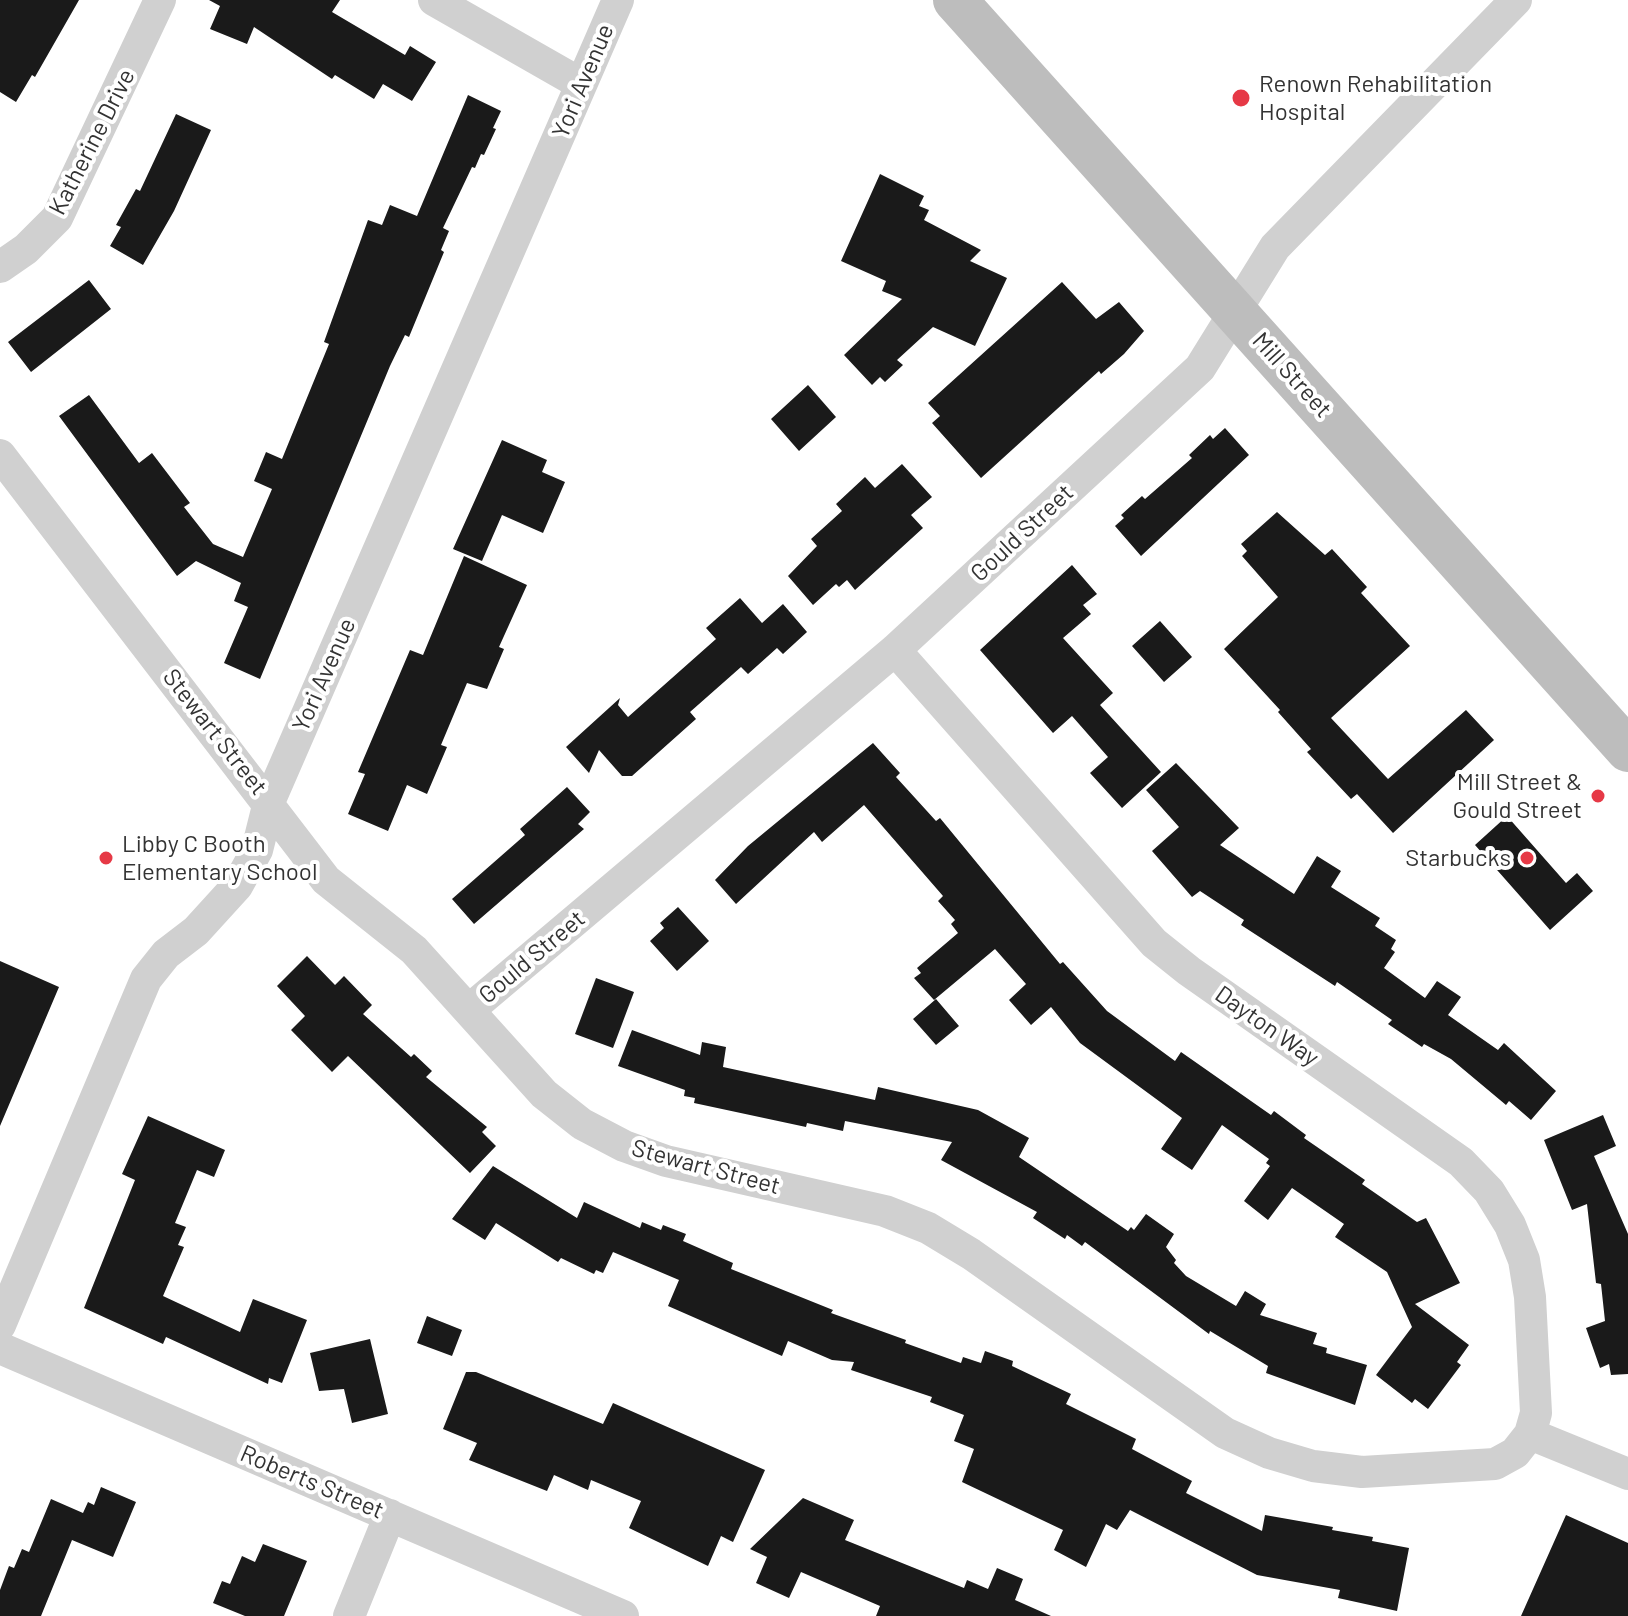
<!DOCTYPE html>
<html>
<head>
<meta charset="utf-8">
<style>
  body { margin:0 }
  canvas { display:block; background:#fff }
</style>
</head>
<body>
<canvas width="1628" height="1616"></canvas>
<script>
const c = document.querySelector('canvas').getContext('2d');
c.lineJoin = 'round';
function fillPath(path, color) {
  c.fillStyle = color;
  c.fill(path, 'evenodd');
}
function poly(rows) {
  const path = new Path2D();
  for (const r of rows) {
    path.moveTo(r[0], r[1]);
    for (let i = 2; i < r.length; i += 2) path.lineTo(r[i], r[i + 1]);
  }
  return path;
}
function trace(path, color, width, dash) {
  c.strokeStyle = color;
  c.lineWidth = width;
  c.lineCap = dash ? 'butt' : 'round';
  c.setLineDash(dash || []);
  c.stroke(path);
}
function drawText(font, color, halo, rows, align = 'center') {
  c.font = font + ' Barlow,sans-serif';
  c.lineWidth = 8;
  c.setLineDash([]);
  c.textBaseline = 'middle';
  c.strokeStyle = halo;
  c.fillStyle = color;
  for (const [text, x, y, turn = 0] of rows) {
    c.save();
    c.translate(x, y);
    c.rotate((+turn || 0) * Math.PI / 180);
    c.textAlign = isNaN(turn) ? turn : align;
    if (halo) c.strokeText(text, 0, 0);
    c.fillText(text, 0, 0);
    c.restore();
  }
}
fillPath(poly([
  [0,0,79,0,35,77,32,75,16,102,0,92],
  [209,0,340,0,332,12,405,55,410,46,436,62,412,101,383,84,374,99,335,75,332,79,254,27,247,44,210,29,220,6],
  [468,95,501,111,493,128,496,129,484,155,481,154,475,168,472,167,443,228,449,231,441,250,444,252,409,337,405,335,390,366,260,679,224,663,248,607,234,601,241,583,196,561,177,576,59,416,89,395,139,463,152,453,190,503,184,507,213,544,243,557,272,489,254,481,266,452,282,459,329,344,324,342,368,220,382,225,390,205,417,216],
  [176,114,211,130,174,211,143,265,110,246,121,227,116,225,136,189,140,191],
  [880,174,924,196,919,206,929,210,924,220,981,250,970,261,1007,278,975,346,933,327,897,360,903,365,885,382,880,377,872,385,844,355,902,299,882,291,886,281,841,261],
  [89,280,111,309,31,372,8,342],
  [1062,282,1096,319,1119,302,1144,331,1124,354,1101,374,1099,371,981,478,932,423,940,416,928,403],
  [808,385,836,417,799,451,771,419],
  [1225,428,1249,455,1141,556,1115,526,1124,518,1121,515,1142,496,1145,499,1192,458,1189,455,1210,435,1213,439],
  [502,440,547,460,542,472,565,482,543,533,502,515,482,561,453,549],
  [902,464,932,497,911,515,923,528,855,590,847,580,839,587,836,584,813,605,788,576,817,546,811,539,842,511,836,504,865,477,875,488],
  [1277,512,1325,555,1332,549,1367,587,1361,593,1410,646,1331,718,1388,779,1466,710,1494,740,1393,833,1357,794,1351,799,1307,752,1311,749,1278,712,1280,710,1224,649,1278,597,1242,556,1247,551,1241,544],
  [464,556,527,585,499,647,504,649,487,689,467,683,441,745,447,747,427,794,407,785,388,831,348,814,365,774,358,772,410,650,423,655],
  [1072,565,1097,594,1083,605,1091,614,1063,638,1113,693,1100,705,1161,772,1122,808,1090,773,1108,757,1072,716,1053,733,980,650],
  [740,598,762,623,783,604,807,632,783,654,777,648,748,674,741,667,690,712,696,719,632,776,622,776,599,750,589,773,566,747,620,698,618,705,628,717,716,639,706,628],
  [1160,621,1192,657,1164,682,1132,646],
  [873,743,900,773,896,777,936,821,940,818,1060,964,1063,962,1107,1011,1175,1061,1181,1052,1271,1115,1274,1111,1306,1135,1304,1138,1365,1180,1362,1184,1417,1222,1426,1218,1460,1283,1415,1304,1469,1345,1457,1362,1461,1365,1428,1409,1415,1399,1412,1403,1376,1375,1412,1327,1387,1272,1335,1237,1344,1224,1292,1188,1268,1220,1244,1201,1270,1166,1266,1163,1269,1159,1222,1125,1192,1170,1161,1149,1182,1118,1080,1043,1051,1007,1031,1025,1009,1000,1026,984,995,949,934,1000,914,978,921,973,917,968,958,933,951,924,955,920,938,901,943,896,864,805,822,842,814,832,736,904,715,880,748,846],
  [1176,763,1239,828,1220,845,1294,894,1317,856,1341,871,1331,887,1380,918,1375,926,1396,940,1391,949,1395,952,1384,968,1425,998,1437,981,1461,997,1448,1015,1498,1050,1504,1043,1556,1091,1531,1120,1509,1101,1506,1105,1451,1059,1424,1044,1422,1047,1388,1024,1392,1020,1337,982,1335,986,1241,925,1244,920,1200,891,1192,897,1152,851,1179,827,1146,790],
  [567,787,590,812,578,824,584,829,474,924,452,899,525,835,520,829],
  [1507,816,1566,883,1577,873,1593,891,1550,930,1475,845],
  [678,907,709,941,677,971,650,941,664,928,660,923],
  [307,956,335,985,344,976,372,1005,363,1014,411,1057,414,1054,432,1071,426,1077,487,1127,482,1132,496,1146,470,1173,348,1056,332,1072,291,1030,305,1016,277,986],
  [0,961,59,987,0,1126],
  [596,978,634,992,613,1048,575,1034],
  [936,999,959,1026,936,1045,913,1019],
  [632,1030,700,1055,702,1042,726,1047,723,1067,875,1100,878,1087,978,1110,1029,1138,1019,1157,1128,1231,1131,1227,1134,1230,1146,1214,1174,1234,1166,1247,1176,1260,1174,1263,1186,1276,1236,1306,1245,1291,1266,1304,1260,1315,1317,1333,1313,1344,1327,1348,1326,1353,1367,1365,1355,1405,1266,1373,1268,1366,1210,1331,1209,1334,1085,1242,1082,1246,1067,1235,1065,1239,1033,1218,1037,1212,941,1160,952,1142,845,1121,843,1131,807,1123,806,1127,694,1103,695,1098,684,1096,685,1090,618,1066],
  [1603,1115,1616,1146,1594,1156,1628,1234,1628,1374,1611,1375,1609,1364,1600,1368,1586,1328,1605,1321,1601,1284,1596,1283,1587,1204,1572,1210,1544,1140],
  [148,1116,225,1150,214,1177,197,1170,175,1223,186,1227,178,1245,184,1247,163,1296,240,1332,253,1299,307,1320,282,1383,269,1378,268,1384,166,1337,163,1344,84,1308,135,1180,122,1174],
  [493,1166,577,1218,584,1202,640,1228,642,1222,661,1230,663,1225,686,1234,683,1241,733,1263,731,1269,833,1310,831,1313,906,1340,905,1343,961,1363,963,1357,981,1363,985,1351,1013,1361,1012,1366,1071,1394,1066,1404,1136,1439,1132,1449,1192,1481,1186,1493,1262,1531,1265,1515,1333,1527,1332,1530,1373,1537,1372,1541,1409,1548,1397,1611,1338,1598,1340,1590,1257,1575,1130,1510,1117,1530,1106,1524,1086,1567,1054,1550,1063,1530,962,1482,974,1449,954,1441,964,1415,930,1402,932,1397,851,1370,854,1362,832,1360,788,1341,782,1356,668,1306,679,1280,613,1252,603,1273,596,1270,594,1274,561,1258,558,1262,496,1223,485,1240,452,1219],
  [427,1316,462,1330,452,1356,417,1343],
  [370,1339,388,1414,352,1423,344,1389,319,1391,310,1353],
  [466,1372,476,1372,603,1424,613,1403,765,1470,733,1542,721,1536,708,1566,629,1528,641,1501,591,1480,588,1490,554,1475,547,1491,469,1460,477,1443,443,1429],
  [101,1487,136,1502,113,1557,72,1540,41,1616,0,1616,0,1590,9,1566,14,1568,22,1549,29,1552,51,1499,83,1513,88,1502,94,1505],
  [803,1498,854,1520,845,1540,964,1588,967,1580,988,1589,997,1568,1023,1579,1015,1600,1051,1616,876,1616,880,1606,801,1572,789,1598,756,1583,767,1557,750,1549],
  [1566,1515,1628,1543,1628,1616,1521,1616],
  [263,1544,307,1561,284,1616,245,1616,213,1603,222,1581,230,1584,242,1556,255,1562]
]), '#1a1a1a');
trace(poly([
  [434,0,581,84],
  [0,267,26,249,57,218,160,0],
  [0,455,326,880,414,950,544,1094,582,1124,624,1146,666,1161,885,1211,928,1228,971,1254,1225,1433,1269,1453,1313,1466,1362,1472,1495,1464,1515,1453,1530,1434,1536,1413,1530,1297,1524,1260,1510,1225,1489,1191,1461,1162,1189,971,1154,943,895,650],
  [469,1010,895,650,1200,368,1275,247,1516,0],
  [0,1325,146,979,166,954,196,931,237,886,257,850,269,802,618,0],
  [0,1348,623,1616],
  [1530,1434,1628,1474],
  [349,1616,390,1515]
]), '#d0d0d0', 32);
trace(poly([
  [955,0,1628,750]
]), '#bdbdbd', 44);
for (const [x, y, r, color] of [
  [1241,98,10,"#e63946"],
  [1598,796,8,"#e63946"],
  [106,858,8,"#e63946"],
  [1527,858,8,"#e63946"]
]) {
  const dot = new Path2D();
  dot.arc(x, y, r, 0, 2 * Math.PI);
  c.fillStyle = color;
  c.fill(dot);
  trace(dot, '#fff', 3);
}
drawText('24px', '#333', '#fff', [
  ["Yori Avenue",583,81,-67],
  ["Katherine Drive",92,142,-63],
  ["Mill Street",1292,375,48],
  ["Gould Street",1022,533,-43],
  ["Yori Avenue",324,675,-66],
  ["Stewart Street",215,732,52],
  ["Gould Street",532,957,-40],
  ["Dayton Way",1267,1026,35],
  ["Stewart Street",706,1167,15],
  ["Roberts Street",312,1482,23]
]);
drawText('24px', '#333', '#fff', [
  ["Renown Rehabilitation",1259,84],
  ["Hospital",1259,112],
  ["Mill Street &",1582,782,"right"],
  ["Gould Street",1582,810,"right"],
  ["Libby C Booth",122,844],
  ["Elementary School",122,872],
  ["Starbucks",1511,858,"right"]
], 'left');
</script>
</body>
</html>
